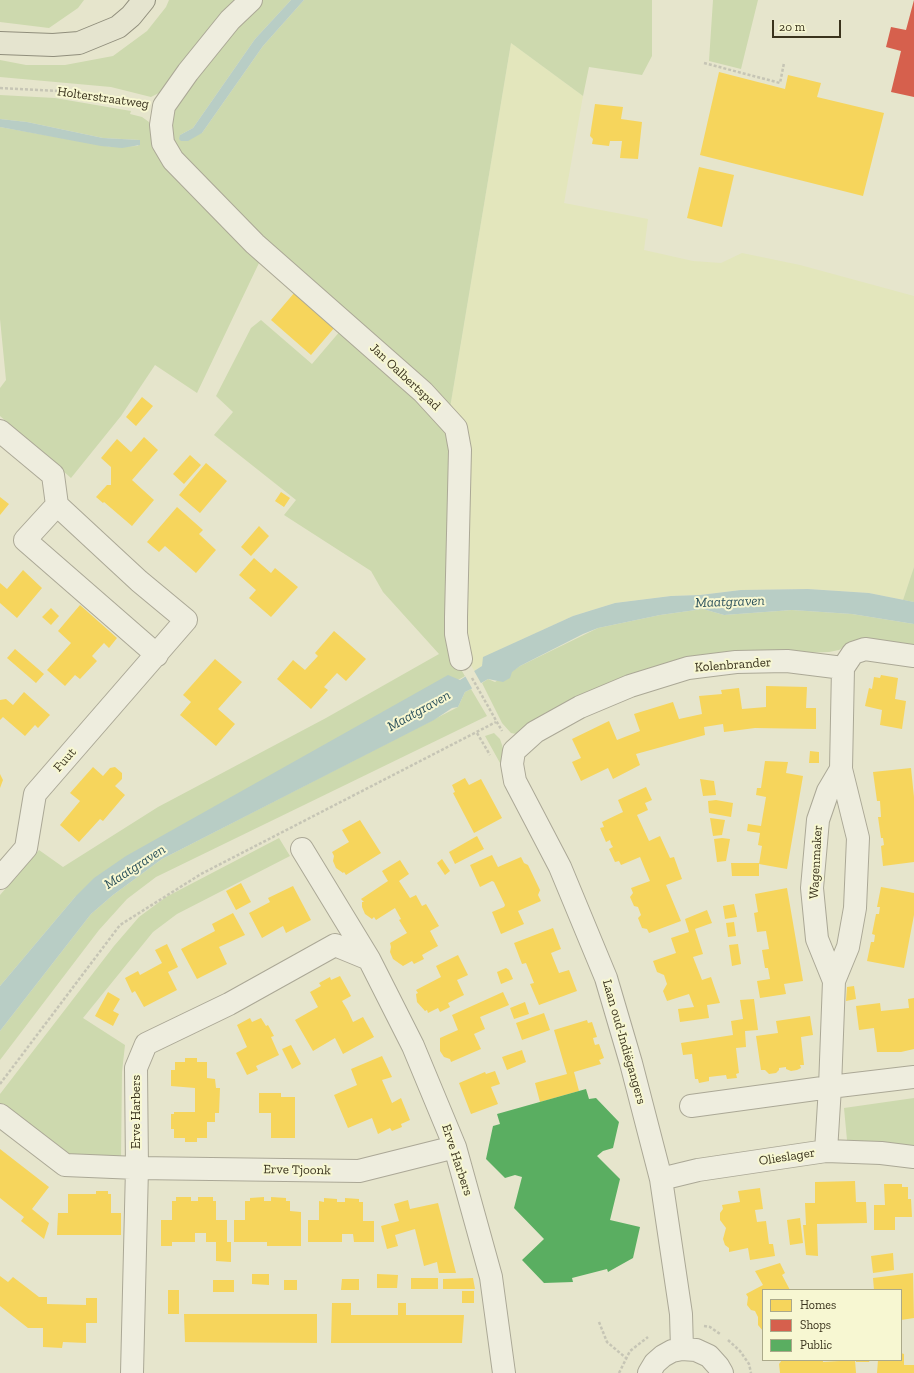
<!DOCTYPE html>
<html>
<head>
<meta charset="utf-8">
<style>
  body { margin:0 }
  #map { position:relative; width:914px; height:1373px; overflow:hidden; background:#e6e5cc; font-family:"Zilla Slab",serif }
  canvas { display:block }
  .legend { position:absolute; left:762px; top:1289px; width:140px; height:72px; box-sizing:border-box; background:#f7f7d2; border:1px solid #aba98a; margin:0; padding:5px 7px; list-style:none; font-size:12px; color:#3a331d }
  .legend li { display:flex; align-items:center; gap:8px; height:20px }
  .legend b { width:20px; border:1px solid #aba98a }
  .scale { position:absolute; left:772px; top:20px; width:69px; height:18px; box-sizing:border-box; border:2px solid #3a331d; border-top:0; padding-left:5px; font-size:12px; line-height:14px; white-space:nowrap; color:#3a331d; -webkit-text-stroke:3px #f7f7d2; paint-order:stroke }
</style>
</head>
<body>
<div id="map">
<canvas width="914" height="1373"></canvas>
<ul class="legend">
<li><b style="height:11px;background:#f6d55c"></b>Homes</li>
<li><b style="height:11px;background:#d6604d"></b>Shops</li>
<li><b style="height:11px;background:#5aae61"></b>Public</li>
</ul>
<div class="scale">20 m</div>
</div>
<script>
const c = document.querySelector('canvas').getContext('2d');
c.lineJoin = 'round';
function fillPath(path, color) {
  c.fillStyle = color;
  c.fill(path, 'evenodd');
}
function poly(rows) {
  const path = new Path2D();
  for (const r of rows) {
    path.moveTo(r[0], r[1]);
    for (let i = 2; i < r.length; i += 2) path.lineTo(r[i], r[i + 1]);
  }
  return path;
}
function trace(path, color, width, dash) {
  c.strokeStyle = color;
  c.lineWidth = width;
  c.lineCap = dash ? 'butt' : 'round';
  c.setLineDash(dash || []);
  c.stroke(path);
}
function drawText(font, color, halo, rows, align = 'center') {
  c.font = font + ' "Zilla Slab",serif';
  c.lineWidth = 4;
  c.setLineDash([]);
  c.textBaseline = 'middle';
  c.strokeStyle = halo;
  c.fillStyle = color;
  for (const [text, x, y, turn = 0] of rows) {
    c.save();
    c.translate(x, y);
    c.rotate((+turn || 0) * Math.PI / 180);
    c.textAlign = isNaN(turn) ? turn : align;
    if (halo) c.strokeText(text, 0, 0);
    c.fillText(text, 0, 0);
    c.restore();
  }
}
fillPath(poly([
  [511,43,583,96,564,203,648,219,644,250,693,261,721,263,742,253,800,265,914,296,914,567,903,600,869,593,808,589,741,590,700,595,671,596,615,603,573,616,484,657,482,666,474,671,466,654,450,408]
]), '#e3e6bc');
fillPath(poly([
  [0,0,84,0,78,8,49,28,0,22],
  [169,0,235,0,180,65,161,92,151,97,111,87,0,77,0,60,26,65,65,65,113,56,147,31,166,7],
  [263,0,291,0,255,39,193,128,180,135,202,133,263,46,304,0,652,0,652,56,642,75,589,67,583,96,511,43,450,408,276,252,171,144,169,114,247,13],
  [713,0,758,0,741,69,709,61],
  [0,95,55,98,131,111,130,114,142,117,149,122,153,137,196,198,259,263,197,393,155,365,121,416,71,478,0,416,0,388,6,380,0,319,0,127,112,147,138,146,140,140,103,138,27,122,0,119],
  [261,320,312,364,341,330,436,416,450,438,453,657,465,676,75,897,0,986,0,895,39,850,63,867,158,807,326,718,439,654,383,592,371,571,284,515,296,500,214,435,233,412,216,396,251,328],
  [914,567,914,602,903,600],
  [703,609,724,615,792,610,852,614,914,624,914,648,867,639,853,641,839,650,829,652,689,657,648,669,584,694,545,713,516,734,511,733,502,723,482,683,488,679,495,682,520,666,598,628,660,615],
  [471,689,487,716,156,877,127,899,99,930,0,1060,0,1031,91,914,113,895,162,859,458,707,465,692],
  [494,733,500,739,504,751,505,772,485,736],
  [279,838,290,856,177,914,153,932,83,1018,125,1045,122,1072,121,1159,63,1159,0,1108,0,1094,114,946,139,917,166,897],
  [914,1098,914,1151,847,1140,844,1108]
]), '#cdd9ae');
fillPath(poly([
  [291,0,304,0,263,46,202,133,188,141,181,141,179,139,180,135,193,128,255,39],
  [0,119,27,122,103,138,140,140,140,145,122,148,101,146,0,127],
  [808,589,869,593,914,602,914,624,852,614,792,610,724,615,703,609,660,615,598,628,583,634,520,666,512,672,510,678,503,682,488,679,471,689,465,692,458,707,452,708,434,720,162,859,113,895,91,914,0,1031,0,986,75,897,94,878,126,856,448,675,460,680,482,666,483,657,573,616,615,603,671,596,700,595,741,590]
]), '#b8cdc5');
fillPath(poly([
  [473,669,482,685,473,690,464,674]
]), '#e6e5cc');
fillPath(poly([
  [719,72,785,89,788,75,821,83,817,97,884,113,863,196,700,155],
  [595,104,623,107,621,119,642,122,638,159,620,158,622,141,610,141,609,146,592,144,593,139,590,136],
  [699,167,734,175,722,227,687,218],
  [295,292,335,327,311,355,271,320],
  [142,397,153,406,136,426,126,417],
  [144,437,158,450,132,480,154,500,132,526,104,502,103,503,96,497,107,485,111,485,111,467,101,458,117,439,131,452],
  [190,455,201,465,184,484,173,474],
  [206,463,227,481,200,513,179,495],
  [281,492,290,498,284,507,275,501],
  [0,497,9,504,0,515],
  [177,507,203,530,199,534,216,550,196,573,165,546,159,552,147,542],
  [259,526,269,536,251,556,241,547],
  [254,558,271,573,275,568,298,587,271,617,249,598,256,590,239,575],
  [23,570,42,588,17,618,0,603,0,583,7,589],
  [80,605,117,638,109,648,104,643,92,656,97,661,80,679,75,675,65,686,47,670,71,643,58,631],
  [51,608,59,616,51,625,42,617],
  [334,631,366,659,346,681,337,673,324,687,328,690,311,709,277,679,293,660,305,670,318,656,315,653],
  [15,649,44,674,36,683,7,658],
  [215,659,242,682,218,709,235,724,216,746,180,715,191,702,183,695],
  [881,675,898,678,895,699,906,701,902,729,880,725,882,710,865,706,869,688,872,689,874,677,880,678],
  [766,686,807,687,806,708,816,708,816,729,755,728,724,732,723,724,704,727,705,735,636,754,640,765,613,779,608,768,581,781,572,762,581,758,572,739,609,721,617,740,640,731,634,714,673,702,679,719,702,714,699,696,722,694,721,690,739,688,742,709,766,707],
  [24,692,50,715,38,728,35,725,25,736,3,717,0,720,0,700,6,699,13,705],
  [810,751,819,752,819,763,809,763],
  [765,761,788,762,786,773,803,776,787,869,759,864,762,846,758,845,760,833,747,831,748,824,761,826,766,797,756,795,757,788,761,788],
  [93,767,103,776,110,768,115,767,122,773,122,779,115,786,125,795,103,821,100,819,79,842,60,825,80,801,70,793],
  [911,768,914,797,914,862,883,866,881,846,884,845,883,838,881,838,878,817,881,817,880,801,877,801,873,772],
  [0,774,3,780,0,788],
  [465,778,469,785,481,779,502,818,474,833,453,793,455,792,452,785],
  [700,779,714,781,716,795,703,796],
  [646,787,652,800,645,803,648,810,637,815,649,841,660,836,670,858,674,857,682,879,666,885,681,921,649,933,647,929,642,928,638,918,641,915,638,907,634,906,630,897,633,893,631,888,650,881,640,857,621,865,619,861,615,862,609,849,613,847,611,844,610,840,606,842,600,828,604,827,602,822,623,812,618,800],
  [716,800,733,803,731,817,709,813,708,801],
  [710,818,725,820,722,835,713,836],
  [360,820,381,853,346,875,344,872,343,873,336,868,333,861,334,856,332,852,349,842,342,830],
  [477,836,484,849,455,864,449,852],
  [722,838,730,839,726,861,717,862,714,839],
  [492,855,498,867,521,857,524,863,528,865,540,890,538,895,541,901,518,911,524,924,501,934,492,912,504,907,505,905,494,882,492,881,480,887,470,865],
  [442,859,450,871,445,875,437,863],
  [400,860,409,874,399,881,410,898,416,895,422,906,426,904,439,926,430,931,438,946,422,955,424,959,414,964,412,961,403,966,393,959,390,952,391,947,390,943,407,933,399,920,401,919,395,908,376,920,374,917,372,919,365,914,362,907,362,902,364,902,361,899,388,881,382,871],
  [731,863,759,863,759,876,732,876],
  [241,883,251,902,236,910,226,891],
  [293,886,311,920,286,933,283,926,262,938,249,913,270,902,268,898],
  [881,887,914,893,914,915,904,968,867,961,871,942,874,942,875,935,872,934,876,914,879,914,880,907,877,907],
  [787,888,803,981,784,984,786,994,760,998,757,981,770,979,768,968,765,968,762,950,769,949,766,931,757,932,754,913,758,912,755,894],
  [734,904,737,917,725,919,723,906],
  [707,910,712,923,695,929,703,954,693,957,702,980,711,977,720,1003,707,1005,709,1018,680,1022,678,1009,694,1007,689,994,667,1001,663,991,667,984,664,975,657,972,653,961,676,953,671,938,689,932,685,919],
  [233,913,245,935,219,947,227,964,197,979,181,949,215,931,212,924],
  [734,922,736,936,728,937,726,923],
  [553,928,561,949,551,953,559,973,569,970,577,991,539,1005,530,984,534,983,526,963,522,964,514,943],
  [167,944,178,967,168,972,177,990,144,1007,135,991,132,993,125,978,138,971,140,975,162,963,155,950],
  [738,944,741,964,732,966,729,945],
  [458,955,468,975,457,980,464,995,448,1003,450,1007,440,1012,438,1008,428,1013,427,1010,425,1011,417,1002,416,994,418,993,416,990,441,977,436,966],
  [506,968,509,970,513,979,501,984,497,972],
  [340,976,351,996,342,1001,348,1011,353,1022,363,1017,374,1037,343,1054,335,1038,313,1051,295,1020,318,1007,310,992,321,986,319,983,330,977,331,980],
  [854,986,856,999,846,1001,847,987],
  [108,992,120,999,113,1011,119,1014,113,1026,95,1016],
  [503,992,509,1005,480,1017,485,1029,474,1034,481,1049,451,1062,450,1059,444,1057,440,1051,440,1038,458,1030,452,1015],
  [914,998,914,1049,901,1052,877,1052,874,1028,859,1030,856,1006,880,1003,881,1011,909,1008,908,999],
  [754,999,758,1030,745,1031,746,1047,736,1048,739,1073,736,1074,737,1078,727,1079,726,1075,717,1076,709,1077,709,1081,699,1083,698,1079,695,1079,692,1054,683,1055,681,1043,733,1035,731,1021,743,1019,740,1000],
  [525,1002,529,1014,514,1019,510,1008],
  [544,1013,550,1030,522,1040,516,1023],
  [810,1016,813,1035,801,1037,804,1065,800,1065,801,1068,797,1070,791,1071,786,1069,786,1067,779,1068,779,1070,776,1073,769,1074,765,1070,761,1070,756,1036,778,1033,776,1021],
  [250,1018,252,1022,261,1018,266,1026,268,1025,274,1036,271,1037,279,1055,256,1066,258,1070,247,1075,236,1053,247,1047,237,1025],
  [587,1020,588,1023,592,1022,597,1037,593,1038,594,1042,595,1045,599,1044,604,1058,599,1060,601,1064,574,1072,579,1091,540,1102,535,1083,567,1074,554,1030],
  [291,1045,301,1064,292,1069,282,1049],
  [522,1050,526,1062,507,1070,502,1057],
  [382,1056,392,1077,382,1080,392,1103,401,1098,410,1120,401,1124,402,1127,392,1131,390,1128,378,1134,372,1118,348,1128,334,1095,357,1085,351,1069],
  [185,1058,197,1058,197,1062,207,1062,207,1078,215,1079,216,1088,220,1088,219,1113,215,1113,215,1122,207,1122,207,1138,197,1138,197,1142,185,1142,185,1138,174,1138,174,1129,171,1129,171,1114,174,1114,174,1112,195,1112,195,1088,171,1086,171,1070,175,1070,175,1062,185,1062],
  [495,1071,500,1084,491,1087,498,1104,471,1114,459,1083,485,1072,486,1074],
  [259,1093,281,1093,281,1097,295,1097,295,1138,271,1138,271,1113,259,1113],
  [0,1149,49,1187,32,1209,49,1223,44,1239,21,1221,24,1217,0,1198],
  [855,1181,856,1202,866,1202,867,1223,817,1224,818,1256,806,1255,803,1225,806,1225,805,1203,815,1203,815,1182],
  [884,1184,902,1184,902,1187,908,1187,908,1199,911,1199,912,1217,895,1217,895,1230,874,1230,874,1205,885,1205],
  [760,1188,763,1209,755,1210,757,1222,766,1221,769,1244,773,1244,775,1256,750,1260,748,1248,729,1252,729,1248,725,1245,723,1239,726,1228,720,1220,720,1213,723,1209,722,1205,740,1202,738,1191],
  [96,1191,108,1191,108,1194,111,1194,111,1213,121,1213,121,1235,57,1235,58,1213,68,1213,68,1194,96,1194],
  [176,1197,191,1197,191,1201,198,1201,198,1197,213,1197,213,1201,216,1201,216,1220,227,1220,227,1242,231,1242,231,1262,216,1261,216,1242,206,1242,206,1233,195,1233,195,1242,172,1242,172,1246,161,1246,161,1220,172,1220,172,1201,176,1201],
  [264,1197,264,1201,271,1201,271,1197,286,1198,286,1201,290,1201,290,1211,301,1212,301,1246,267,1246,267,1242,234,1242,234,1220,245,1220,245,1201,250,1201,250,1198],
  [324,1198,337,1199,337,1202,345,1202,345,1198,359,1199,359,1202,363,1202,363,1221,374,1221,374,1242,354,1242,353,1234,342,1234,342,1242,308,1242,308,1220,319,1220,319,1201,324,1202],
  [408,1200,410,1209,438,1203,456,1273,439,1273,437,1262,424,1266,415,1229,395,1235,398,1246,387,1249,381,1226,399,1221,394,1204],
  [800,1218,803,1243,790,1245,787,1220],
  [893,1253,894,1270,873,1273,871,1256],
  [780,1263,785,1273,782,1275,790,1290,763,1290,763,1331,758,1325,758,1317,755,1311,751,1310,747,1305,748,1297,746,1294,763,1285,755,1271],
  [913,1273,914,1318,901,1320,901,1290,874,1290,873,1278],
  [252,1274,269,1274,269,1285,252,1284],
  [377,1274,398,1275,397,1288,377,1288],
  [0,1276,8,1282,13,1277,39,1297,47,1297,47,1304,86,1305,86,1298,97,1298,97,1323,86,1323,86,1343,63,1342,62,1348,43,1347,43,1328,28,1328,0,1306],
  [411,1278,438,1278,438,1289,411,1289],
  [473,1278,475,1289,443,1289,443,1279],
  [342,1279,359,1279,359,1290,341,1290],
  [213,1280,234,1280,234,1292,213,1292],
  [284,1280,297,1280,297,1290,284,1290],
  [168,1290,179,1290,179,1314,168,1314],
  [462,1291,474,1291,474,1303,462,1303],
  [332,1303,351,1303,351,1315,398,1315,398,1303,406,1303,406,1315,464,1315,462,1343,331,1343],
  [184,1314,317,1314,317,1343,185,1342],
  [901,1353,904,1354,904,1365,914,1365,914,1373,877,1373,878,1360,901,1360],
  [782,1360,823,1360,823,1362,855,1360,856,1373,780,1373,779,1364],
  [856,1360,870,1360,869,1362,856,1362]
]), '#f6d55c');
fillPath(poly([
  [914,0,914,97,891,92,901,51,886,47,891,27,906,30]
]), '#d6604d');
fillPath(poly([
  [586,1089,589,1099,596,1098,619,1122,613,1148,603,1151,597,1156,620,1179,610,1220,640,1227,633,1258,608,1272,607,1269,572,1278,573,1282,544,1283,522,1260,544,1239,514,1208,522,1177,515,1175,505,1178,486,1159,493,1126,500,1124,497,1114]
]), '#5aae61');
const minor = poly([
  [251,0,230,20,188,72,164,106,161,125,163,143,173,160,255,244,423,392,456,428,460,450,456,617,456,634,461,659],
  [0,431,53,475,57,505,139,581,186,620,35,794,26,848,0,878],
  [57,505,25,540,157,655],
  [302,849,369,959,413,1046,455,1147,491,1277,504,1373],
  [834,981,817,939,812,888,818,820,828,791,841,769],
  [691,1106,830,1087,834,981,848,947,855,908,858,838,841,769,843,668],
  [0,1115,65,1165,137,1168,359,1171,455,1147],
  [826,1151,830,1087,914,1077],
  [661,1179,698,1170,826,1151,881,1153,914,1157],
  [682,1349,681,1314,661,1179,631,1063,606,978,560,867,515,781,512,764,514,751,535,732,580,707,630,686,688,668,736,662,787,661,843,668,853,653,865,649,914,656],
  [132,1373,137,1168,136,1068,146,1044,229,1004,335,945,369,959],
  [649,1373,655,1363,663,1356,672,1351,682,1349,696,1350,709,1356,718,1366,722,1373]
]);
const major = poly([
  [0,43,53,45,79,43,118,27,131,16,144,0]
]);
trace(minor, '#aba896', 24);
trace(major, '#908e7c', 24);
trace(poly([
  [704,63,780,83,784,63],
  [0,88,59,91,142,105],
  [472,678,502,731],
  [477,733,490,755],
  [0,1084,120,925,201,874,496,722],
  [599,1322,607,1342,626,1358],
  [704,1326,710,1327,720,1334],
  [728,1340,740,1351,749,1364,751,1373],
  [619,1373,630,1351,648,1337]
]), '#c6c5b5', 2.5, [3, 2]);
trace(minor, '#eeedde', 22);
trace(major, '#e5e4cf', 22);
drawText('13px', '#3a331d', '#f7f7d2', [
  ["Holterstraatweg",103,98,8],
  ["Jan Oalbertspad",405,377,43],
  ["Kolenbrander",733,665,-4],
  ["Fuut",65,760,-49],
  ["Wagenmaker",816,862,-87],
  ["Laan oud-Indiëgangers",624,1042,74],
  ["Erve Harbers",136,1112,-90],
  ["Olieslager",787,1157,-9],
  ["Erve Harbers",457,1160,72],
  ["Erve Tjoonk",297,1170,1]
]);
drawText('italic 14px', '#2b515b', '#f7f7d2', [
  ["Maatgraven",730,602,-2],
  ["Maatgraven",419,711,-29],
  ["Maatgraven",135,867,-33]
]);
</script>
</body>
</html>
